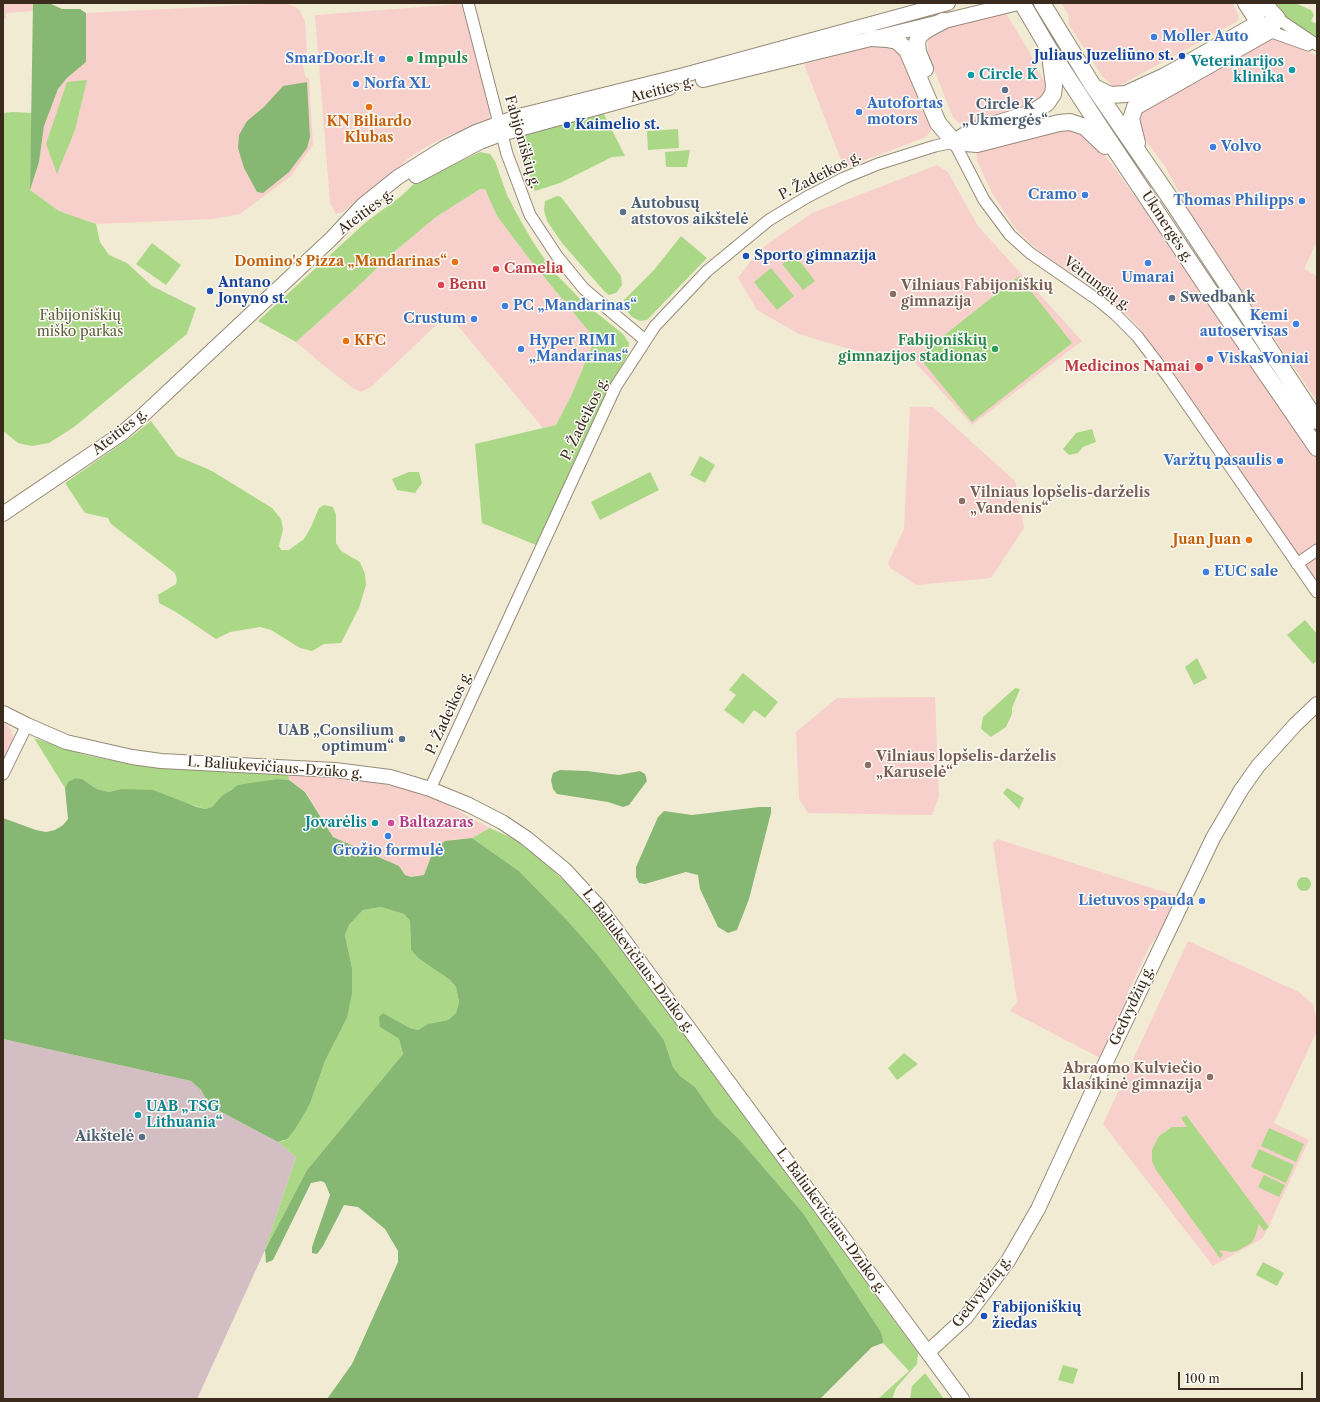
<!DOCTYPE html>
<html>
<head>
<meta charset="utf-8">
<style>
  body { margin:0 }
  #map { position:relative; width:1320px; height:1402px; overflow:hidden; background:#f2ebd4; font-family:"Libre Caslon Text",serif }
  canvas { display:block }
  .frame { position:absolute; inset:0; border:4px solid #3b2a1e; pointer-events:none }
  .scale { position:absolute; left:1178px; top:1372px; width:125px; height:18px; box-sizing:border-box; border:2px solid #3b2a1e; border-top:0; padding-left:5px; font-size:12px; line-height:14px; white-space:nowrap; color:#3b2a1e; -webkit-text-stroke:3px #fdfcf7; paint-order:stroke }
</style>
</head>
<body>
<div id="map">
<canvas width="1320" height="1402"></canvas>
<div class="frame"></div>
<div class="scale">100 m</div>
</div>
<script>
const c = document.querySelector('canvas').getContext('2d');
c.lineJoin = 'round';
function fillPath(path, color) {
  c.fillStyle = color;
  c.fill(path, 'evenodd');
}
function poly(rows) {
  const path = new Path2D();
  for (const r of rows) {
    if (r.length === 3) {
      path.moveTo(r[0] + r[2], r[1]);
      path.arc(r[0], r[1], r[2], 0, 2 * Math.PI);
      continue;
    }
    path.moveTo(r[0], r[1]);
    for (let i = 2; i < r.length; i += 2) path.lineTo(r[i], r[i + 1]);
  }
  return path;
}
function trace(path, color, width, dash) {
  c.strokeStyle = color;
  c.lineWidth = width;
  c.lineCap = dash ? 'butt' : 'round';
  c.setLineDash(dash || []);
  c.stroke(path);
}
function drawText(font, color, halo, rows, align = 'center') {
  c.font = font + ' "Libre Caslon Text",serif';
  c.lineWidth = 3;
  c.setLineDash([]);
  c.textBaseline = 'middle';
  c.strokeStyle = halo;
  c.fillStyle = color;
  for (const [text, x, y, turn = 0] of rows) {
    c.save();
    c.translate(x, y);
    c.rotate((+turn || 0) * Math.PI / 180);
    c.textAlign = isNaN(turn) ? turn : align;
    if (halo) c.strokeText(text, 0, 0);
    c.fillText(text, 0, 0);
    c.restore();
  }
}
fillPath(poly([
  [3,3,33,3,33,11,6,13,6,19,3,19],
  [286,3,296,7,300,11,305,22,307,52,305,54,302,55,302,60,305,76,309,79,313,145,291,176,240,214,213,219,96,224,59,211,30,190,39,162,44,126,58,89,67,78,86,62,86,13],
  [1232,3,1238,14,1239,18,1236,22,1117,87,1113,86,1102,76,1069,25,1068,14,1062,4],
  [461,4,490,105,491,113,488,120,485,123,449,135,424,148,406,160,391,176,343,212,336,214,330,203,315,15],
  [1006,13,1030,53,1047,88,1044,95,1035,104,971,124,959,123,953,117,940,85,928,53,928,40,931,34,938,30],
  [1269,38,1281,40,1317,56,1317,241,1304,269,1317,276,1317,401,1193,219,1166,168,1138,130,1137,113],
  [884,43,896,45,932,127,930,132,926,137,844,168,804,64],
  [1068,127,1093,139,1165,237,1317,458,1317,583,1172,371,1137,325,1127,315,1091,285,1049,258,1031,244,1015,228,992,193,977,161,976,151],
  [937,165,948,172,978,226,1082,341,972,425,913,360,849,349,799,334,757,310,738,278,759,250,812,213],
  [481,188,485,189,497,216,527,256,595,339,572,394,556,425,543,428,448,314,371,387,361,392,353,388,323,365,296,342,354,290,394,252,436,217],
  [910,407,933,407,1015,481,1024,528,991,578,917,585,890,568,888,563,904,529],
  [935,697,939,797,932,815,808,813,799,799,796,732,837,698],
  [3,721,12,731,13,737,13,742,3,764],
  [288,774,346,778,398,787,438,800,490,828,472,838,455,839,434,849,424,875,411,877,405,875,399,866,333,837,306,792,289,780],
  [997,839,1177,896,1161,930,1149,947,1132,984,1124,1011,1102,1059,1010,1011,1017,1002,993,843],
  [1188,941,1299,992,1313,1004,1317,1021,1317,1031,1274,1123,1309,1140,1263,1238,1213,1266,1103,1124]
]), '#f7d0cc');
fillPath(poly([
  [3,1039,191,1081,201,1090,210,1106,278,1142,296,1157,265,1250,197,1399,3,1399]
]), '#d2bec3');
fillPath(poly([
  [1276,3,1295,3,1311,10,1314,15,1311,21,1317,24,1317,38,1291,23],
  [87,80,75,130,57,174,46,144,67,82],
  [13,112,32,113,30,190,59,211,96,224,100,242,109,255,127,263,152,286,196,308,187,334,74,427,49,443,32,446,18,443,3,431,3,113],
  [604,114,625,156,612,157,560,183,535,191,523,155,521,144,523,137,532,131],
  [678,129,679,148,648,150,647,131],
  [690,150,687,167,666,167,665,152],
  [480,152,490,154,495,161,507,195,518,216,533,242,552,270,583,302,623,334,629,343,628,354,607,392,536,545,482,523,475,444,556,425,572,394,595,339,527,256,497,216,485,189,480,189,436,217,394,252,354,290,296,342,258,321,366,222,400,197,414,184],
  [557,196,561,197,621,276,622,285,616,293,609,295,605,292,562,243,547,221,544,210,545,201],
  [681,236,707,258,647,320,640,321,632,317,624,308,624,300,654,270],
  [152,243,181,265,166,285,136,264],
  [795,255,815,281,803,290,782,264],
  [771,268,794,296,777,310,754,282],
  [1019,276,1072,343,972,422,918,356],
  [151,421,177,456,212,471,272,508,281,519,283,529,279,546,281,550,289,550,304,539,311,527,319,508,324,505,333,507,336,515,336,543,341,551,360,562,365,574,366,585,359,608,341,643,324,644,312,651,300,648,271,630,260,627,230,632,216,639,176,612,159,603,158,595,176,584,177,580,175,573,111,524,108,518,85,513,65,483,131,437],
  [1092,429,1096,442,1083,447,1078,453,1069,455,1063,449,1076,433],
  [700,456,715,465,705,483,690,475],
  [409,472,419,472,422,483,415,493,397,490,392,479],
  [650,472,659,490,600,520,591,502],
  [1305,620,1317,634,1317,661,1313,664,1287,635],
  [1197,658,1207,678,1194,685,1185,667],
  [743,673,778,702,765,718,754,710,743,724,724,710,736,695,729,690],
  [1015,688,1020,689,1012,708,1012,714,1006,727,991,737,981,729,983,717],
  [34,738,85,755,129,764,155,767,288,774,289,780,277,779,231,789,212,807,205,809,146,790,136,791,121,789,109,792,97,789,82,779,75,778,68,782,65,788],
  [1007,788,1024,798,1019,809,1003,793],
  [490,828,514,839,544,862,578,894,594,912,918,1353,917,1364,896,1388,892,1399,879,1398,909,1371,883,1343,883,1339,881,1332,803,1213,739,1139,715,1116,695,1087,680,1076,673,1067,664,1040,565,918,519,871,472,838],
  [1304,884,7],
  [381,907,404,914,410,921,411,950,418,958,450,980,456,987,459,1002,456,1013,448,1020,429,1024,418,1030,410,1028,383,1013,380,1027,399,1039,403,1054,307,1170,265,1250,296,1157,278,1142,284,1141,310,1104,325,1061,347,1018,352,968,345,935,349,925,363,910],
  [904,1053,918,1064,897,1080,888,1068],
  [1186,1115,1269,1227,1264,1231,1259,1224,1255,1237,1251,1243,1239,1250,1232,1252,1219,1250,1223,1255,1220,1258,1156,1170,1152,1161,1152,1150,1159,1136,1172,1127,1187,1127,1181,1118],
  [1269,1128,1304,1144,1296,1162,1261,1146],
  [1259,1149,1294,1165,1286,1183,1251,1167],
  [1264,1175,1285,1185,1279,1197,1258,1187],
  [1263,1262,1284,1273,1277,1286,1256,1275],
  [1063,1365,1078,1369,1073,1384,1058,1380],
  [925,1373,944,1399,910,1399,912,1386]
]), '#aad886');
fillPath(poly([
  [33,3,49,3,62,9,80,9,86,13,86,62,67,78,58,89,44,126,39,162,30,190],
  [307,82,310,137,307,148,289,172,263,193,257,192,244,168,238,148,239,135,247,121,264,107,283,86],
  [560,770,587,771,619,775,640,771,645,774,647,781,629,805,623,807,608,802,557,794,553,789,551,780,553,773],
  [75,778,82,779,97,789,109,792,121,789,153,790,197,807,205,809,212,807,222,796,238,785,277,779,289,780,305,792,333,837,399,866,405,875,411,877,424,875,434,849,445,841,472,838,519,871,565,918,595,952,664,1040,673,1067,680,1076,695,1087,715,1116,739,1139,803,1213,881,1332,883,1339,883,1343,872,1347,820,1399,327,1399,352,1364,398,1262,398,1251,385,1229,358,1207,344,1205,323,1246,317,1254,312,1253,312,1247,330,1195,325,1183,321,1181,311,1183,273,1260,266,1263,265,1250,307,1170,403,1054,399,1039,380,1027,379,1017,383,1013,410,1028,418,1030,428,1024,448,1020,456,1013,459,1002,456,987,450,980,418,958,411,950,410,921,404,914,381,907,363,910,349,925,345,935,352,968,352,993,347,1018,325,1061,310,1104,295,1129,287,1139,278,1142,210,1106,201,1090,191,1081,3,1039,3,818,36,830,46,832,55,830,63,825,68,819,65,788,68,782],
  [759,807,771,807,771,813,749,899,737,930,728,933,718,927,700,889,698,875,686,872,645,884,639,883,636,877,636,867,658,817,664,811,692,815]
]), '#87b873');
const minor = poly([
  [468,3,507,154,530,215,557,256,584,289,645,340],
  [1271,19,1277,18,1317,45],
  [1269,31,1308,45],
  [1297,564,1317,550],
  [3,774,27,725],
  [430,789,602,416,616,386,655,326,707,271,769,220,807,197,844,178,878,164,935,146,954,142,984,200,1010,235,1030,253,1098,300,1115,314,1137,336,1169,378,1317,592]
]);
const major = poly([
  [703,80,1018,3],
  [416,176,480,142,501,134,669,88],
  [3,514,121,434,142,416,332,238,363,205,398,177,444,148,476,132,519,116,684,75,948,3],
  [3,713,27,725,66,742,132,757,161,761,335,770,390,777,430,789,469,805,502,822,526,838,565,870,600,908,962,1399],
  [928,1352,966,1317,1008,1261,1038,1209,1105,1064,1213,838,1241,790,1258,766,1295,725,1317,704]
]);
const highway = poly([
  [1022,3,1049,49,1102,130,1217,302,1317,448],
  [1042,3,1093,86,1174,204,1317,421],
  [1246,3,1259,23,1268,30],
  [871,38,887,39,897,41,907,50,938,123,954,142,977,144,1059,123,1070,122,1085,127,1105,146],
  [925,69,918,52,917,42,920,35,926,30,943,21],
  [1094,87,1110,95,1126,94,1165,76,1259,23],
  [954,142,972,131,1032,113,1047,103,1053,94,1054,86,1050,55],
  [1137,143,1131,119,1135,107,1269,31,1277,18,1263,3]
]);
trace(minor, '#968a79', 13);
trace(major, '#968a79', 16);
trace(highway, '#968a79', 18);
trace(minor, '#fff', 11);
trace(major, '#fff', 14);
trace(highway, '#fff', 16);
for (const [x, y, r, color] of [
  [1154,37,4,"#3f7fe0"],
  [1182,56,4,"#1a4fb4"],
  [382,59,4,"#3f7fe0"],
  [410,59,4,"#2e9e5b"],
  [1292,70,4,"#0f9aa8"],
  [971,75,4,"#0f9aa8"],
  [356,84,4,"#3f7fe0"],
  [1005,90,4,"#5c6f8a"],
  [369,107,4,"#e8710a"],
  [859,112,4,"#3f7fe0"],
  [567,125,4,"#1a4fb4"],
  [1213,147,4,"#3f7fe0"],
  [1085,195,4,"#3f7fe0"],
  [1302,201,4,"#3f7fe0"],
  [623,212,4,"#5c6f8a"],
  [746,256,4,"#1a4fb4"],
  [455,262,4,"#e8710a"],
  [1148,263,4,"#3f7fe0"],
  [496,269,4,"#e0444e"],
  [441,285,4,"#e0444e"],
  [210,291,4,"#1a4fb4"],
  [893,294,4,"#8d6e63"],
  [1172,298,4,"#5c6f8a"],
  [505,306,4,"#3f7fe0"],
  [474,319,4,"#3f7fe0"],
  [1296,324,4,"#3f7fe0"],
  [346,341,4,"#e8710a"],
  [521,349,4,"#3f7fe0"],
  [995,349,4,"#2e9e5b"],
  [1210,359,4,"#3f7fe0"],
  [1199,367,5,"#e0444e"],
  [1280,461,4,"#3f7fe0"],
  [962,501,4,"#8d6e63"],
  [1249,540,4,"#e8710a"],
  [1206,572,4,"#3f7fe0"],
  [402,739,4,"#5c6f8a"],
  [868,765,4,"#8d6e63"],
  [375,823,4,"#0f9aa8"],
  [391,823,4,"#d1479c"],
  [388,836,4,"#3f7fe0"],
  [1202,901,4,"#3f7fe0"],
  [1210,1077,4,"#8d6e63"],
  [138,1115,4,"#0f9aa8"],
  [142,1137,4,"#5c6f8a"],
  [984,1316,4,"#1a4fb4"]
]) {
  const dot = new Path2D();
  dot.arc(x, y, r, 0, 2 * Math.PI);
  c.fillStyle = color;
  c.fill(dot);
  trace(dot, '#fdfcf7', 1.5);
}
drawText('bold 14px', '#366cbe', '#fdfcf7', [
  ["Moller Auto",1162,37],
  ["SmarDoor.lt",374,59,"right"],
  ["Norfa XL",364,84],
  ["Autofortas",867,104],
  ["motors",867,120],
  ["Volvo",1221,147],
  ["Cramo",1077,195,"right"],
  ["Thomas Philipps",1294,201,"right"],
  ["Umarai",1148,278,"center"],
  ["PC „Mandarinas“",513,306],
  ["Kemi",1288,316,"right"],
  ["autoservisas",1288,332,"right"],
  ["Crustum",466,319,"right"],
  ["Hyper RIMI",529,341],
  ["„Mandarinas“",529,357],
  ["ViskasVoniai",1218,359],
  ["Varžtų pasaulis",1272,461,"right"],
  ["EUC sale",1214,572],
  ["Grožio formulė",388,851,"center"],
  ["Lietuvos spauda",1194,901,"right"]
], 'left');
drawText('bold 14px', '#164399', '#fdfcf7', [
  ["Juliaus Juzeliūno st.",1174,56,"right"],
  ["Kaimelio st.",575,125],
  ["Sporto gimnazija",754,256],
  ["Antano",218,283],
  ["Jonyno st.",218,299],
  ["Fabijoniškių",992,1308],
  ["žiedas",992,1324]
], 'left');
drawText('bold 14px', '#27864d', '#fdfcf7', [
  ["Impuls",418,59],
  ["Fabijoniškių",987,341,"right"],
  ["gimnazijos stadionas",987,357,"right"]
], 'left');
drawText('bold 14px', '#0d838f', '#fdfcf7', [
  ["Veterinarijos",1284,62],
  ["klinika",1284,78],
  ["Circle K",979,75,"left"],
  ["Jovarėlis",367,823],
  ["UAB „TSG",146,1107,"left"],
  ["Lithuania“",146,1123,"left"]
], 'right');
drawText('14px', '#3b2a1e', '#fdfcf7', [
  ["Ateities g.",662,90,-15],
  ["Fabijoniškių g.",522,142,74],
  ["P. Žadeikos g.",820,176,-27],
  ["Ateities g.",366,212,-37],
  ["Ukmergės g.",1167,227,57],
  ["Vėtrungių g.",1097,284,37],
  ["P. Žadeikos g.",585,419,-64],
  ["Ateities g.",120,432,-38],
  ["P. Žadeikos g.",449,713,-65],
  ["L. Baliukevičiaus-Dzūko g.",275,768,4],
  ["L. Baliukevičiaus-Dzūko g.",638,961,53],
  ["Gedvydžių g.",1132,1006,-65],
  ["L. Baliukevičiaus-Dzūko g.",831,1221,54],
  ["Gedvydžių g.",982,1292,-52]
]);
drawText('bold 14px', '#4e5e75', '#fdfcf7', [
  ["Circle K",1005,105,"center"],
  ["„Ukmergės“",1005,121,"center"],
  ["Autobusų",631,204],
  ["atstovos aikštelė",631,220],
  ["Swedbank",1180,298],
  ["UAB „Consilium",394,731,"right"],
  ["optimum“",394,747,"right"],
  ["Aikštelė",134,1137,"right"]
], 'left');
drawText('bold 14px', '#c56008', '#fdfcf7', [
  ["KN Biliardo",369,122,"center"],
  ["Klubas",369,138,"center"],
  ["Domino's Pizza „Mandarinas“",447,262],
  ["KFC",354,341,"left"],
  ["Juan Juan",1241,540]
], 'right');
drawText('bold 14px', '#be3a42', '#fdfcf7', [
  ["Camelia",504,269],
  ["Benu",449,285],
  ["Medicinos Namai",1190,367,"right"]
], 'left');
drawText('bold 14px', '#785e54', '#fdfcf7', [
  ["Vilniaus Fabijoniškių",901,286],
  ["gimnazija",901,302],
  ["Vilniaus lopšelis-darželis",970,493],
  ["„Vandenis“",970,509],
  ["Vilniaus lopšelis-darželis",876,757],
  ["„Karuselė“",876,773],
  ["Abraomo Kulviečio",1202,1069,"right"],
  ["klasikinė gimnazija",1202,1085,"right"]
], 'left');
drawText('14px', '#5c5e3d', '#fdfcf7', [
  ["Fabijoniškių",80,316],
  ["miško parkas",80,332]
]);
drawText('bold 14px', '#b23c85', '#fdfcf7', [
  ["Baltazaras",399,823]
], 'left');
</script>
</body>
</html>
